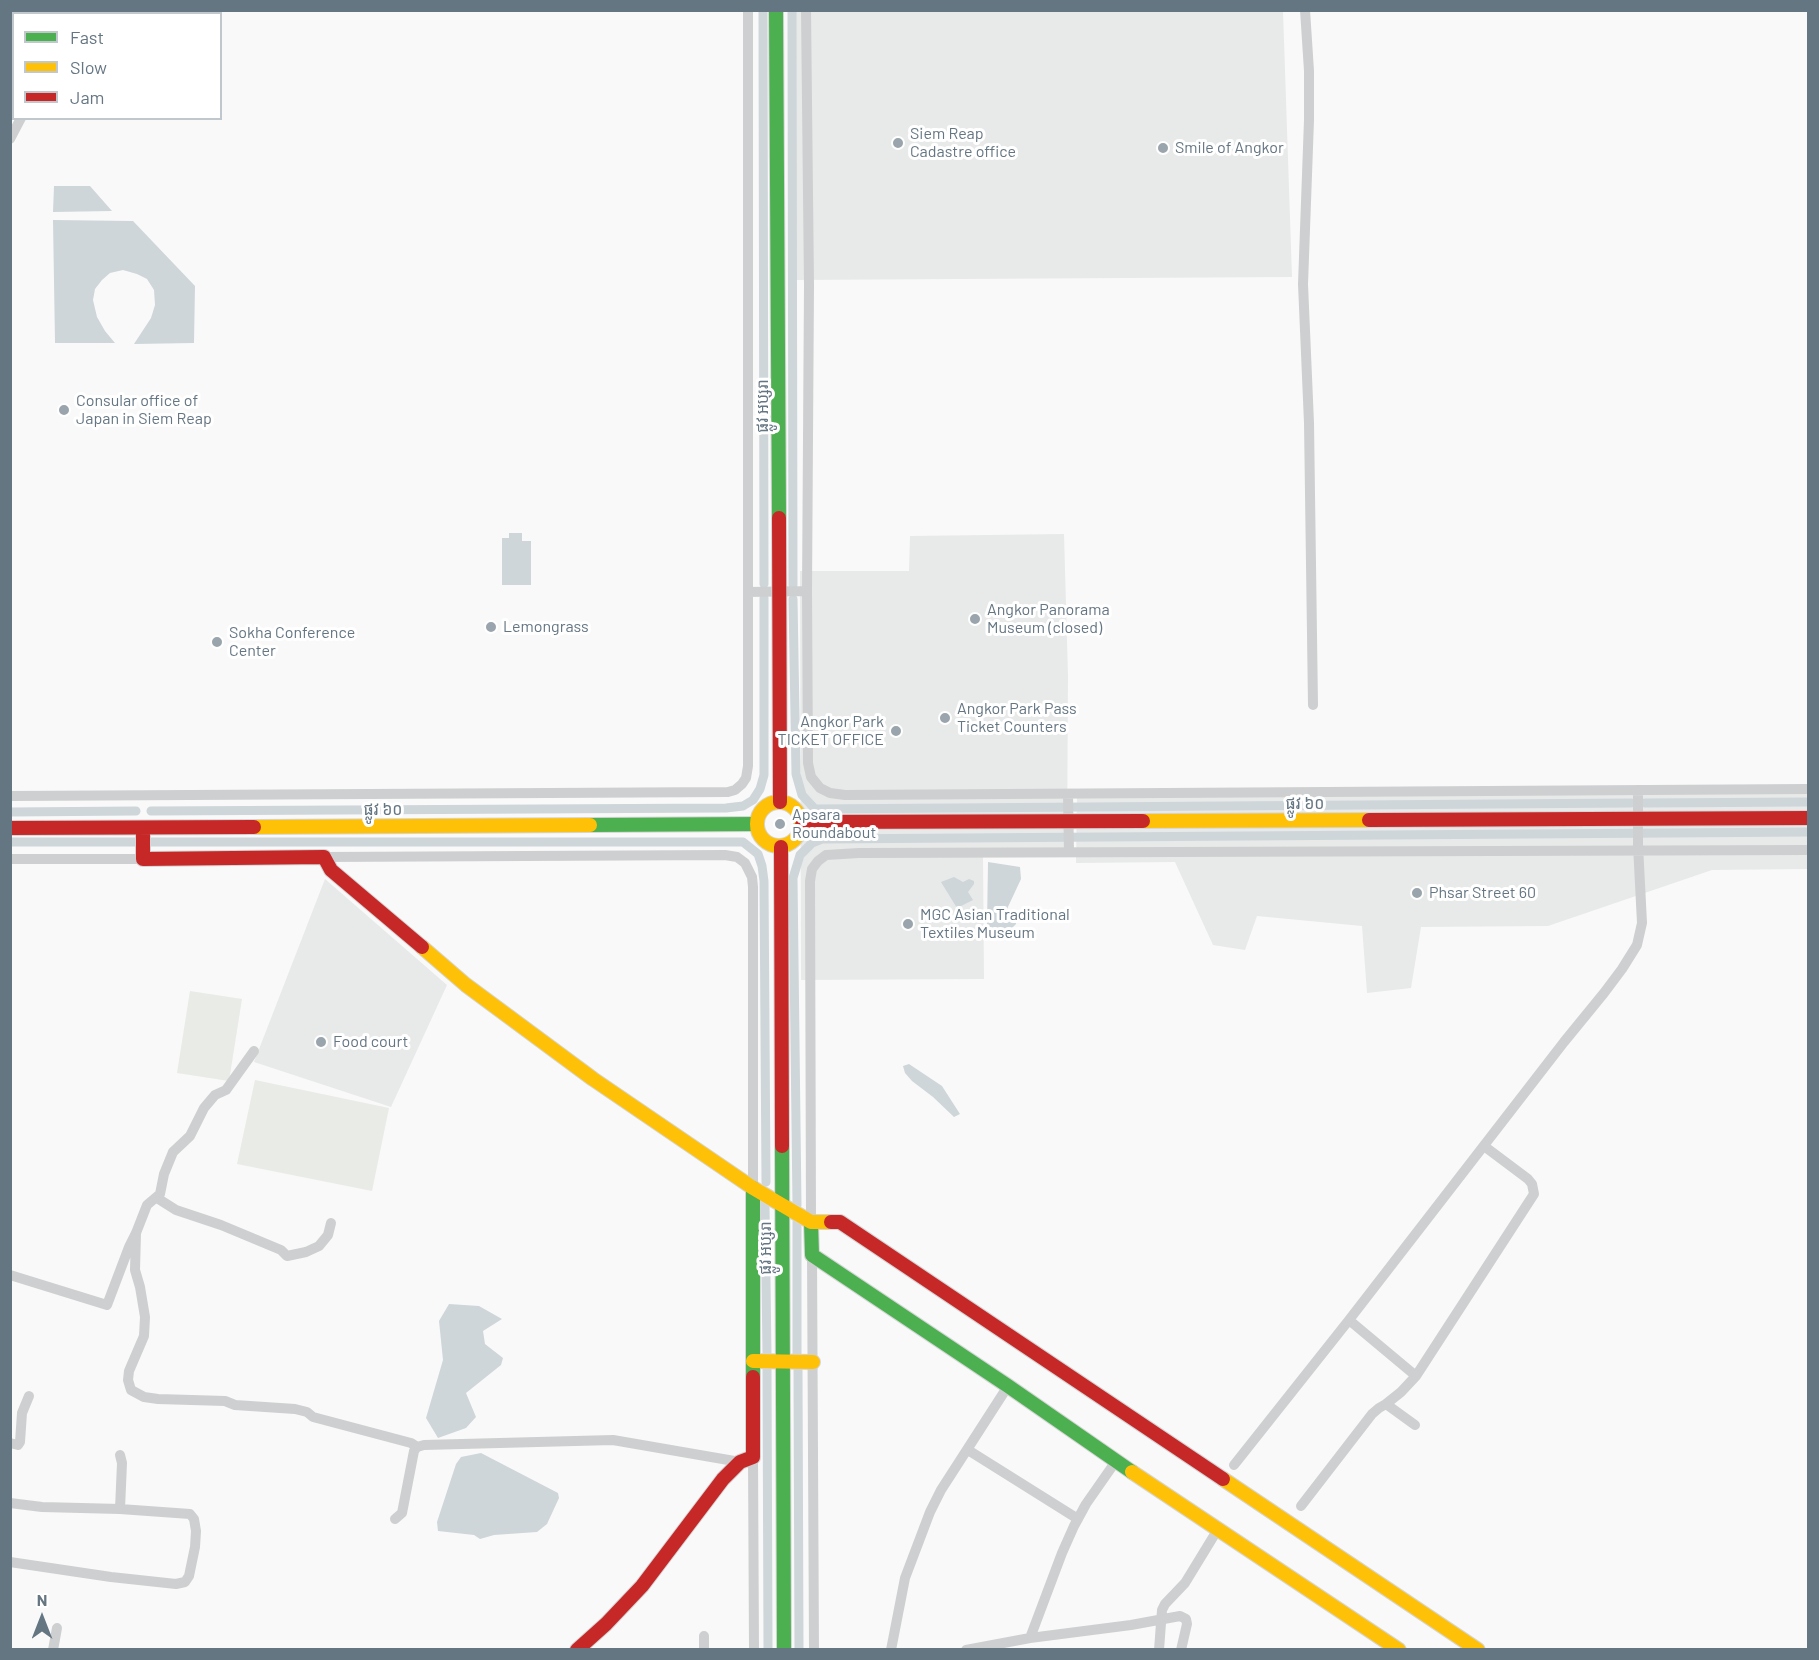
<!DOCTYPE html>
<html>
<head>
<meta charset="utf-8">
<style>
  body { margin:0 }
  #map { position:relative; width:1819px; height:1660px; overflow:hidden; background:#f9f9f9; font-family:Barlow,sans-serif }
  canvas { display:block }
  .frame { position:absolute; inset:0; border:12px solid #657683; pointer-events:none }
  .legend { position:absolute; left:12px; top:12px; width:210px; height:108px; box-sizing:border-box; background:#fff; border:2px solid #c1c8cd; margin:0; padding:8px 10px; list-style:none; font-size:18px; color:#657683 }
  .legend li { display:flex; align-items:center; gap:12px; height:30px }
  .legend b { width:30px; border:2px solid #c1c8cd }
  .north { position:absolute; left:12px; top:1588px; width:60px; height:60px; -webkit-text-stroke:4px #fff; paint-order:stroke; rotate:0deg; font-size:16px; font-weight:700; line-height:24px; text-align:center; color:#657683 }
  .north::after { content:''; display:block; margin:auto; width:21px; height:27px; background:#657683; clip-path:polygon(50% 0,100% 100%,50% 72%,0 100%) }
</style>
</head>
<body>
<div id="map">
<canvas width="1819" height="1660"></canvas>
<div class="frame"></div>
<ul class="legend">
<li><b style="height:8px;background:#4caf50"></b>Fast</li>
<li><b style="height:8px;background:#ffc107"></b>Slow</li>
<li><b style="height:8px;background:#c62828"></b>Jam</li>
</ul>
<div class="north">N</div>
</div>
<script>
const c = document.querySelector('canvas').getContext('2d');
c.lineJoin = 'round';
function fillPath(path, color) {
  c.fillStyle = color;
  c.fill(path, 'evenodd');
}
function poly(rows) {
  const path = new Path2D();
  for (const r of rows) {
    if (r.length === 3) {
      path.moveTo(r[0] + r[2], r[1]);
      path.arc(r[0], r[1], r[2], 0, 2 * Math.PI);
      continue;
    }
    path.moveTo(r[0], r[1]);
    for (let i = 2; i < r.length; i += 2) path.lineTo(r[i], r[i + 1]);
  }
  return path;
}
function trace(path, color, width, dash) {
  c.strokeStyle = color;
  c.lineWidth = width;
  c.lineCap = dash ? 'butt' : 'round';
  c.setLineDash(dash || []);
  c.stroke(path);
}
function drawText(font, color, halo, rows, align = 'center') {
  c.font = font + ' Barlow,"Noto Sans Khmer",sans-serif';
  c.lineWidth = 6;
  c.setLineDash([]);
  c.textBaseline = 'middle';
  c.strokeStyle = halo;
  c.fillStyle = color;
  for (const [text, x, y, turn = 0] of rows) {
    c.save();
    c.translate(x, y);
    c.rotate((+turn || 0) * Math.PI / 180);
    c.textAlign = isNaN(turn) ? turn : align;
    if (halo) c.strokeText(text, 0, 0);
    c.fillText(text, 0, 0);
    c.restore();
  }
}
fillPath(poly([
  [794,11,1283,11,1292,277,794,280],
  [1064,534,1068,676,1067,854,983,856,984,979,801,980,800,571,909,571,910,536],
  [1808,793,1808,869,1712,870,1548,926,1421,927,1411,988,1367,993,1362,926,1257,916,1245,950,1213,945,1175,862,1076,863,1077,796],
  [325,879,447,985,391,1107,254,1062]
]), '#e8e9e9');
fillPath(poly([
  [190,991,242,999,229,1081,177,1073],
  [255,1080,389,1108,372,1191,237,1164]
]), '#e8ebe6');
fillPath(poly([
  [54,186,90,186,112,211,53,212],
  [53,220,133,221,195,286,194,343,134,344,151,318,155,305,154,290,147,279,137,274,123,270,110,273,102,280,95,289,93,300,97,317,105,331,115,343,55,343],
  [509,533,522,533,522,541,531,541,531,585,502,585,502,538,509,538],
  [988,862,1020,867,1021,879,1007,909,1011,912,1017,914,1016,924,1004,936,987,925],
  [954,877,963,882,969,879,974,881,974,884,968,892,973,900,957,908,941,882],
  [909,1064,942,1086,960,1114,954,1117,933,1097,912,1081,905,1073,903,1066],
  [449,1304,479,1306,502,1319,483,1331,485,1344,503,1358,501,1365,466,1393,476,1417,466,1428,438,1438,426,1418,443,1360,439,1321],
  [481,1453,558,1493,559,1498,547,1524,537,1532,494,1535,480,1539,474,1535,438,1531,437,1522,456,1464,461,1457]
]), '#ced6d9');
trace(poly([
  [763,10,764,584],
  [792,10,793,585],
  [793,599,796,774,802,795,815,809,1631,803],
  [1645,803,1808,802],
  [151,811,726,808,743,806,753,800,760,789,764,775,764,598],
  [10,812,136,811],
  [10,842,743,842,758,854,762,866,764,881,766,1182],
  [765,1204,767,1355],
  [797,1205,793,878,800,855,812,843,822,839,1808,832],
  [797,1222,797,1354],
  [767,1369,768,1650],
  [798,1370,799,1650]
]), '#ced6d9', 9);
const fast = poly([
  [776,10,779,518],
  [590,825,756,824],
  [782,1146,784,1650],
  [753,1188,753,1377],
  [811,1222,812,1255,1008,1386,1132,1472]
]);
const slow = poly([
  [779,824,22],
  [1143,821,1369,820],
  [254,827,590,825],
  [422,947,466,985,593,1079,753,1188,811,1222,831,1222],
  [753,1361,813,1362],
  [1132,1472,1399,1650],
  [1223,1479,1478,1650]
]);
const jam = poly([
  [779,518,780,802],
  [1369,820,1808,818],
  [802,822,1143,821],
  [10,828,254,827],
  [143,828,143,859,324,857,331,870,422,947],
  [781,847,782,1146],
  [831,1222,840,1222,1223,1479],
  [577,1650,606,1624,642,1586,723,1479,740,1462,753,1457,753,1377]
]);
trace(fast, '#d5d6d7', 16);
trace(slow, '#d5d6d7', 16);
trace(jam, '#d5d6d7', 16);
trace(poly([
  [806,10,809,285,807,591,808,763,811,777,820,788,830,793,845,795,1808,789],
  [1305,10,1309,71,1309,120,1303,284,1309,423,1313,705],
  [75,14,76,10],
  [10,41,14,42],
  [10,139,21,118],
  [748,592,807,591],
  [1068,794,1069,852],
  [10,796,728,792,735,790,742,784,746,778,748,766,748,10],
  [324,857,725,855,737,857,745,863,752,877,753,887,753,1188],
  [10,859,143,859],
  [157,1198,176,1210,221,1225,281,1250,287,1256,306,1252,319,1246,328,1235,331,1223],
  [811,1222,810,881,812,869,818,861,826,855,859,853,1808,850],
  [136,1233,135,1270,140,1287,145,1317,144,1336,129,1371,128,1380,131,1390,144,1397,158,1399,225,1401,235,1405,295,1409,307,1412,313,1417,411,1443,417,1447],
  [812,1255,814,1650],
  [10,1275,107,1305,129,1247,136,1233,147,1205,160,1194,164,1174,173,1152,190,1136,204,1108,215,1095,226,1090,254,1051],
  [1349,1320,1416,1376],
  [1386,1404,1401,1392,1416,1376,1534,1194,1532,1184,1528,1179,1484,1146],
  [10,1443,18,1445,20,1442,22,1413,29,1396],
  [968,1450,1078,1519],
  [120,1455,122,1463,120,1509],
  [753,1457,754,1650],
  [1234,1465,1349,1320,1564,1042,1604,993,1622,969,1637,945,1642,923,1638,845,1638,790],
  [10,1503,42,1507,120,1509,190,1514,194,1519,196,1531,195,1547,189,1576,185,1582,176,1584,111,1577,10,1562],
  [1301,1506,1372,1414,1379,1408,1386,1404,1415,1425],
  [395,1519,402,1513,414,1451,417,1447,424,1445,613,1440,740,1462],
  [1030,1638,1062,1553,1074,1526,1086,1504,1116,1461],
  [53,1650,57,1628],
  [704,1650,704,1636],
  [891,1650,905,1578,930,1512,941,1490,1008,1386],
  [966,1650,1030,1638,1131,1625,1180,1616,1186,1619,1187,1624,1181,1650],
  [1159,1650,1162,1610,1165,1604,1185,1583,1218,1529]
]), '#cecfd0', 10);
trace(fast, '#4caf50', 14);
trace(slow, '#ffc107', 14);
trace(jam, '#c62828', 14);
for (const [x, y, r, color] of [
  [898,143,6,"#99a4ac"],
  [1163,148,6,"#99a4ac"],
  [64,410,6,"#99a4ac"],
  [975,619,6,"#99a4ac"],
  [491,627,6,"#99a4ac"],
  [217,642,6,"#99a4ac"],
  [945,718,6,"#99a4ac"],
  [896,731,6,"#99a4ac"],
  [780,824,6,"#99a4ac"],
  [1417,893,6,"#99a4ac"],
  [908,924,6,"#99a4ac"],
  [321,1042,6,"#99a4ac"]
]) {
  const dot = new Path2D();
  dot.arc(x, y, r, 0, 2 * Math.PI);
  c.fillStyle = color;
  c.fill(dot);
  trace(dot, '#fff', 2);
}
drawText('16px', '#657683', '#fff', [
  ["Siem Reap",910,134],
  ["Cadastre office",910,152],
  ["Smile of Angkor",1175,148],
  ["Consular office of",76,401],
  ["Japan in Siem Reap",76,419],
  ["Angkor Panorama",987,610],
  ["Museum (closed)",987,628],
  ["Lemongrass",503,627],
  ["Sokha Conference",229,633],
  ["Center",229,651],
  ["Angkor Park Pass",957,709],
  ["Ticket Counters",957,727],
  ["Angkor Park",884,722,"right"],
  ["TICKET OFFICE",884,740,"right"],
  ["Apsara",792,815],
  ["Roundabout",792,833],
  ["Phsar Street 60",1429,893],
  ["MGC Asian Traditional",920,915],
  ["Textiles Museum",920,933],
  ["Food court",333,1042]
], 'left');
drawText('16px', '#657683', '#fff', [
  ["ផ្លូវ អប្សរា",763,406,-90],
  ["ផ្លូវ ៦០",1305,804],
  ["ផ្លូវ ៦០",383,810],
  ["ផ្លូវ អប្សរា",766,1248,-90]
]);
</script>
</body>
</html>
